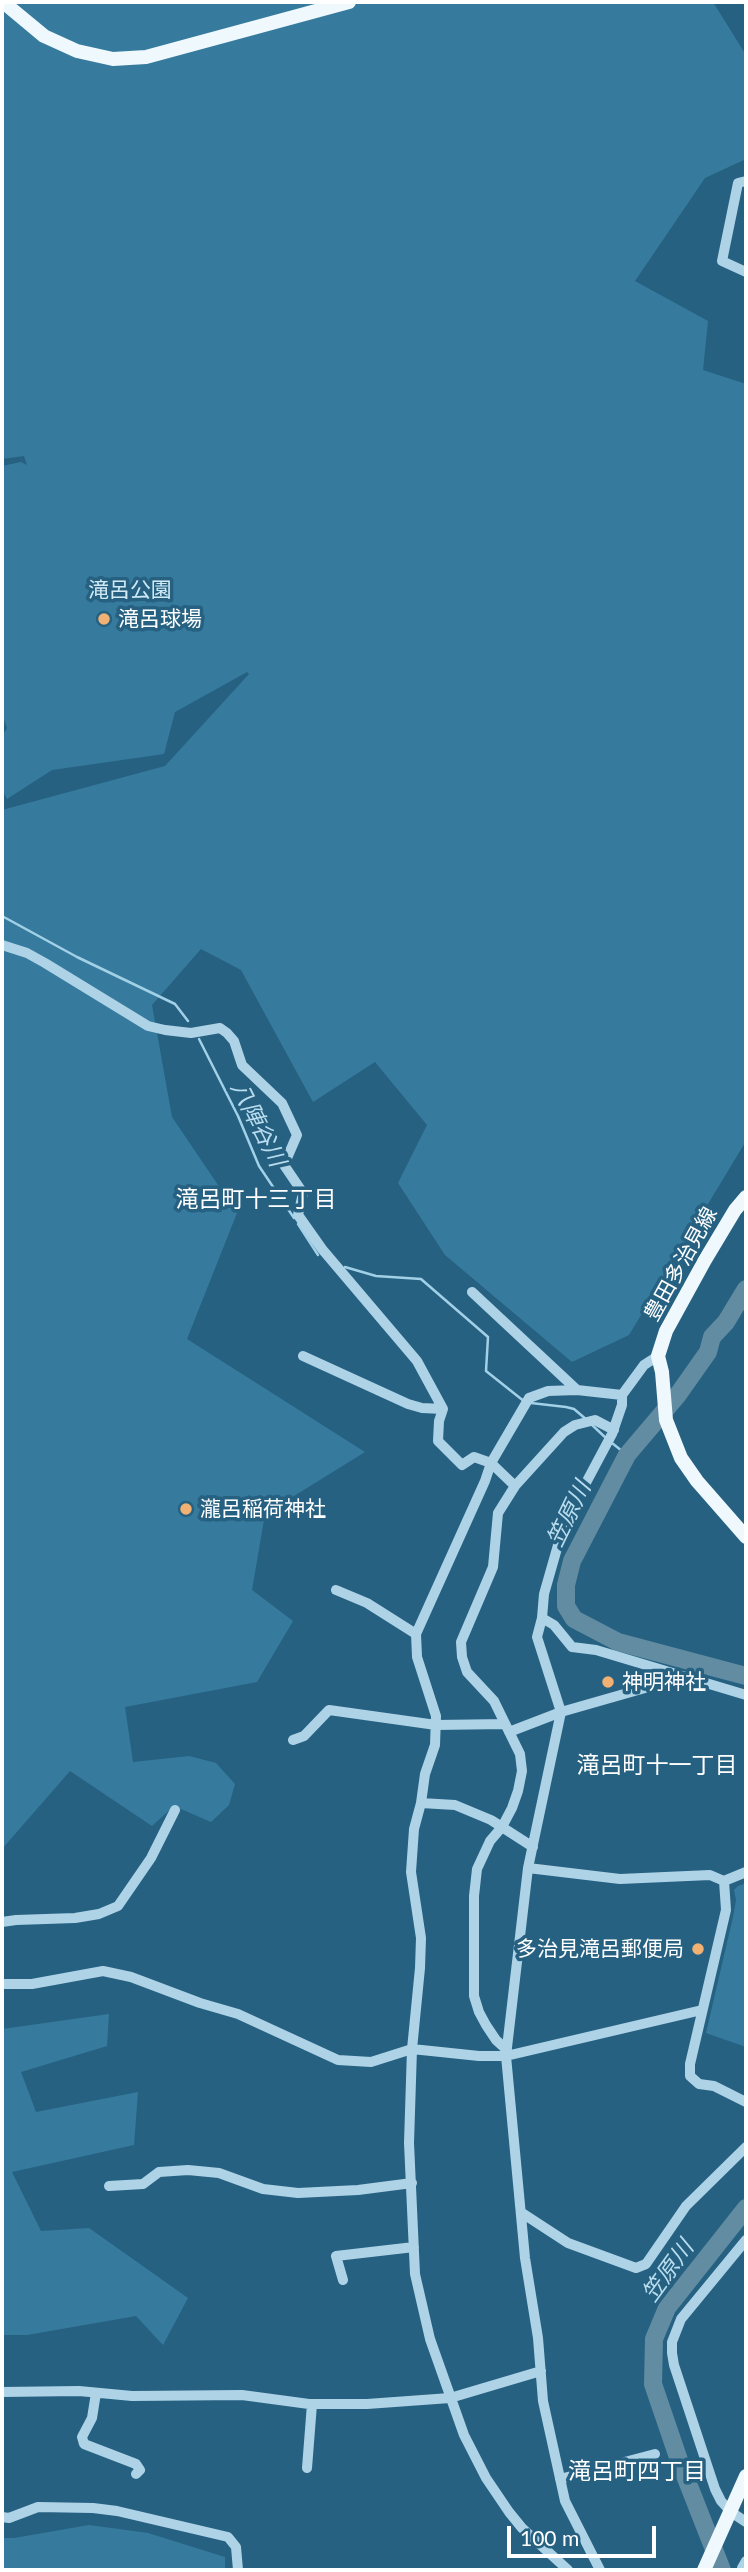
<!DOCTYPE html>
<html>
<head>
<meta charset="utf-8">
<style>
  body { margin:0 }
  #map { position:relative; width:748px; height:2572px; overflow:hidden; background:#266182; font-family:Lato,sans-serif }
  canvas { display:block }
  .frame { position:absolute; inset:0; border:4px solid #fff; pointer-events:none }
  .scale { position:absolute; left:507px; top:2526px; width:149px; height:32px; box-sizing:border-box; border:4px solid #fff; border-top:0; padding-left:9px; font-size:21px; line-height:24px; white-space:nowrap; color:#fff; -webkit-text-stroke:5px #266182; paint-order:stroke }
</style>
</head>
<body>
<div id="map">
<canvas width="748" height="2572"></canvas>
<div class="frame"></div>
<div class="scale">100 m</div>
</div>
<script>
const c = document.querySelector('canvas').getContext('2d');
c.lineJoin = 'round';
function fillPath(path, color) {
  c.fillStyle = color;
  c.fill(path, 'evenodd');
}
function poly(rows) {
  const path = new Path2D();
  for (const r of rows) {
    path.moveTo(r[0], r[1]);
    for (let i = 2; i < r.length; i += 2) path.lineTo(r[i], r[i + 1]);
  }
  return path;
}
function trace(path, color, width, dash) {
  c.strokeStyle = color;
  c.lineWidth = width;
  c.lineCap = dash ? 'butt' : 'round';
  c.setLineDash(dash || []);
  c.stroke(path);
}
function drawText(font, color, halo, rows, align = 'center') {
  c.font = font + ' Lato,"Noto Sans JP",sans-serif';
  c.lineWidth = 7;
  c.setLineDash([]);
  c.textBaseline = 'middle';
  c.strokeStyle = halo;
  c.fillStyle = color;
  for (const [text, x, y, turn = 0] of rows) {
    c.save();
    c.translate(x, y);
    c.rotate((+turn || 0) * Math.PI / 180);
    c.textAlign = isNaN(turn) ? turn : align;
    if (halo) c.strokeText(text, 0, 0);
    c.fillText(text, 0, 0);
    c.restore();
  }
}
fillPath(poly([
  [2,2,713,2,746,55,746,159,705,178,635,281,708,321,703,370,746,384,746,1141,629,1335,572,1362,445,1255,398,1183,427,1125,375,1062,313,1102,241,970,201,949,152,1005,172,1117,237,1213,187,1339,365,1452,265,1514,252,1590,293,1621,257,1682,125,1707,133,1762,189,1756,216,1763,235,1784,229,1805,211,1822,174,1806,152,1826,70,1771,2,1849,2,810,165,766,249,674,247,672,175,712,164,754,52,770,7,799,2,789,2,737,7,728,2,714,2,466,21,462,27,465,24,456,2,459],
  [744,1884,746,1899,746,2047,706,2033,733,1917,736,1900,734,1890,738,1886],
  [109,2014,107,2046,21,2072,36,2112,138,2092,134,2145,12,2172,41,2231,89,2228,188,2298,163,2345,136,2316,27,2335,2,2335,2,2029],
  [89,2525,148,2533,225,2557,225,2570,2,2570,2,2538,14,2538]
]), '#367b9d');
trace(poly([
  [2,916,77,957,175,1004,188,1021],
  [199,1039,238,1116,259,1166,294,1218],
  [298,1224,318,1255],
  [345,1267,376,1276,421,1279,488,1337,486,1371,525,1402],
  [531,1403,566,1407,574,1409,587,1420],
  [591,1424,607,1439],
  [612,1443,627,1455]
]), '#a2d1e7', 2.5);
trace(poly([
  [746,1289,726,1322,712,1337,708,1352,677,1396,627,1455,572,1561,566,1585,566,1606,574,1619,618,1642,746,1676],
  [722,2570,680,2463,653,2384,654,2339,667,2308,746,2208]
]), '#628ca1', 18);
trace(poly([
  [746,181,738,183,722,261,746,272],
  [2,945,27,953,45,963,148,1026,165,1030,191,1033,220,1028,227,1033,234,1041,242,1065,282,1103,297,1135,284,1165,303,1193,298,1215,322,1249,417,1361,443,1409,439,1421,438,1441,462,1465,474,1457,491,1463,515,1486],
  [472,1292,577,1390],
  [303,1356,408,1404,422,1408,443,1409],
  [336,1590,367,1603,416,1634],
  [542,1618,554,1625,572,1647,596,1650,676,1674],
  [509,1732,561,1712,666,1682,676,1674,746,1695],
  [293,1740,304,1736,329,1710,436,1725,505,1724],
  [421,1803,455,1805,491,1820,533,1847],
  [528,1868,620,1879,710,1875,724,1881,746,1872],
  [724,1881,726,1910,690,2064,690,2076,699,2084,714,2086,746,2102],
  [2,1922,16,1920,75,1918,99,1914,118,1906,151,1858,175,1810],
  [2,1984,32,1984,103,1971,131,1977,200,2003,238,2014,338,2060,371,2062,412,2049,479,2056,506,2056,702,2010],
  [507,2050,496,2040,486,2025,479,2012,474,1996,474,1896,477,1869,490,1841,502,1827,512,1808,518,1791,522,1771,520,1754,494,1701,467,1672,462,1657,461,1642,493,1567,498,1513,515,1486,564,1432,575,1425,595,1420,614,1430],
  [109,2186,143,2184,159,2172,188,2170,219,2173,263,2189,298,2193,358,2190,412,2183],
  [522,2213,568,2243,636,2268,646,2264,686,2206,746,2147],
  [746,2240,681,2319,672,2342,672,2353,674,2365,715,2489,721,2501,731,2512,746,2522],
  [343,2280,336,2256,414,2247],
  [2,2392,79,2391,132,2396,242,2395,309,2404,367,2404,450,2398,541,2371],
  [96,2393,92,2418,82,2437,84,2444,136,2464,140,2470,136,2474],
  [307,2468,312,2404],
  [560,2479,655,2454],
  [2,2517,9,2518,38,2507,93,2508,117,2511,228,2537,236,2547,238,2570],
  [568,2570,522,2528,509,2512,486,2478,464,2435,430,2339,415,2274,409,2143,412,2049,420,1968,421,1938,411,1872,414,1829,421,1803,425,1774,435,1745,436,1716,417,1657,416,1634,485,1481,491,1463,529,1398,548,1391,577,1390,622,1395],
  [600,2570,565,2501,543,2401,538,2338,525,2258,506,2056,528,1868,561,1712,537,1637,542,1618,544,1594,564,1524,612,1434,622,1405,622,1395,644,1365,658,1356],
  [743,2570,742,2568,746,2561]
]), '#aed3e7', 10);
trace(poly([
  [3,2,44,36,77,51,113,59,146,57,349,2],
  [746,1197,735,1210,705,1260,666,1331,658,1356,662,1372,666,1420,681,1458,697,1481,746,1537],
  [704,2570,746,2476]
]), '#eff8fd', 14);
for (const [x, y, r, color] of [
  [104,619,7,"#f0b173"],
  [186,1509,7,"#f0b173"],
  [608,1682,7,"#f0b173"],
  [698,1949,7,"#f0b173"]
]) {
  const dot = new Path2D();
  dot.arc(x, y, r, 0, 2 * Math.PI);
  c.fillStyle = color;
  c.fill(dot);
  trace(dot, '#266182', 2.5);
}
drawText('21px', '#d1e9f5', '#266182', [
  ["滝呂公園",130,590]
]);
drawText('21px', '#fff', '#266182', [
  ["滝呂球場",118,619],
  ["瀧呂稲荷神社",200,1509],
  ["神明神社",622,1682],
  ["多治見滝呂郵便局",684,1949,"right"]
], 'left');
drawText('21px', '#fff', '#266182', [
  ["豊田多治見線",681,1264,-61]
]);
drawText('italic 23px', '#b9ddee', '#266182', [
  ["八陣谷川",258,1124,63],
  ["笠原川",569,1514,-64],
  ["笠原川",668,2271,-54]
]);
drawText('23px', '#fff', '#266182', [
  ["滝呂町十三丁目",256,1200],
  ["滝呂町十一丁目",657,1766],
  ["滝呂町四丁目",637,2472]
]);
</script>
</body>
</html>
